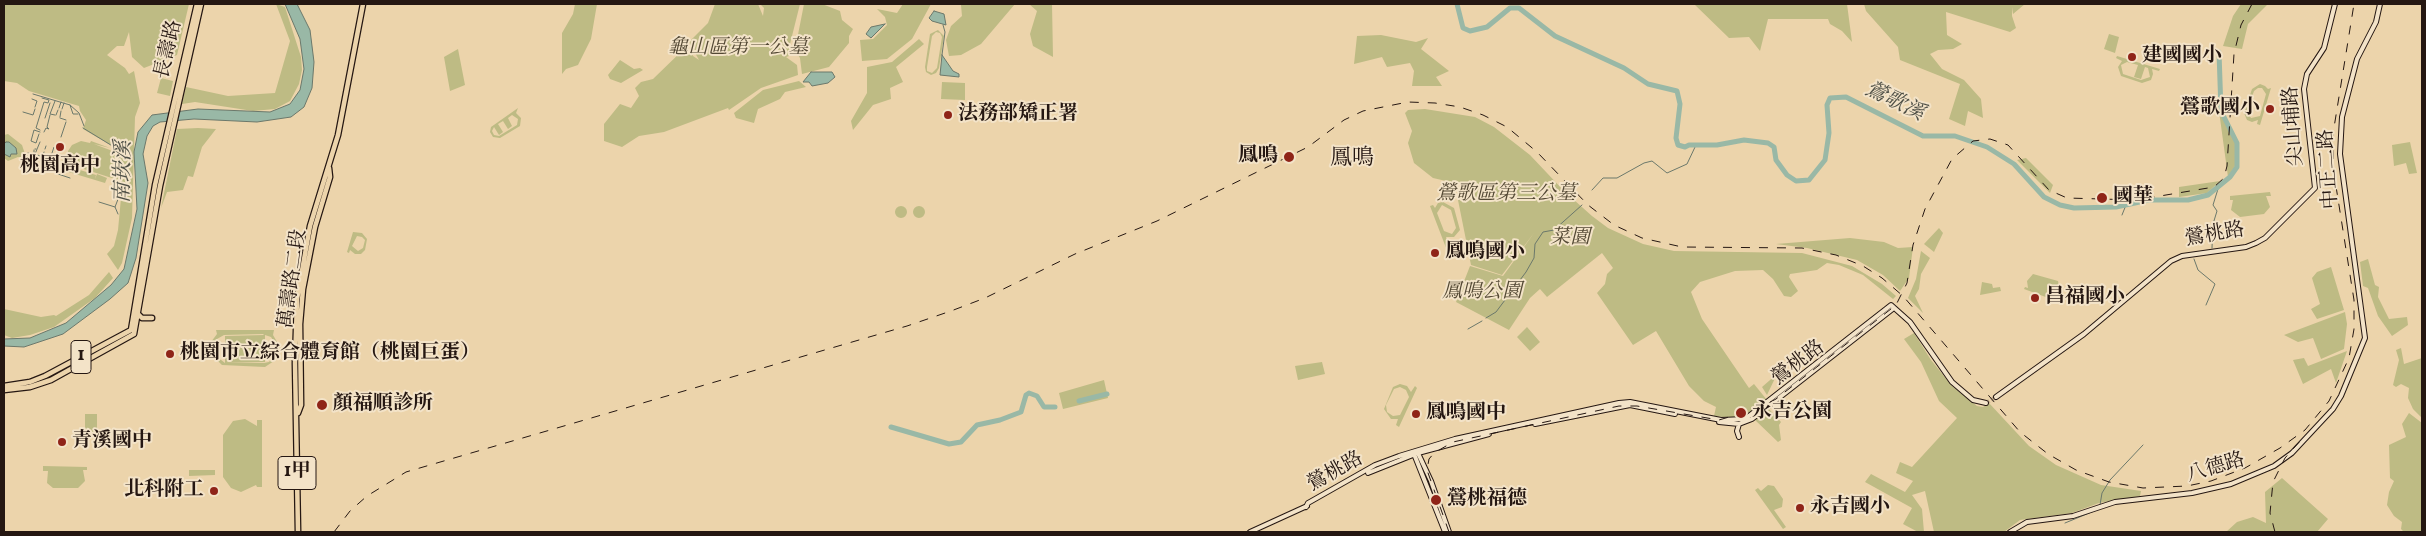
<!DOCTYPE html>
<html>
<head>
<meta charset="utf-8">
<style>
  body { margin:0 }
  #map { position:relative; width:2426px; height:536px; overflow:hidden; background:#ecd4ab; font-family:Vollkorn,serif }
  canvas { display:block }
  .frame { position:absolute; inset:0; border:5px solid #251712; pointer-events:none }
</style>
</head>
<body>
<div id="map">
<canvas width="2426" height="536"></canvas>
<div class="frame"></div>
</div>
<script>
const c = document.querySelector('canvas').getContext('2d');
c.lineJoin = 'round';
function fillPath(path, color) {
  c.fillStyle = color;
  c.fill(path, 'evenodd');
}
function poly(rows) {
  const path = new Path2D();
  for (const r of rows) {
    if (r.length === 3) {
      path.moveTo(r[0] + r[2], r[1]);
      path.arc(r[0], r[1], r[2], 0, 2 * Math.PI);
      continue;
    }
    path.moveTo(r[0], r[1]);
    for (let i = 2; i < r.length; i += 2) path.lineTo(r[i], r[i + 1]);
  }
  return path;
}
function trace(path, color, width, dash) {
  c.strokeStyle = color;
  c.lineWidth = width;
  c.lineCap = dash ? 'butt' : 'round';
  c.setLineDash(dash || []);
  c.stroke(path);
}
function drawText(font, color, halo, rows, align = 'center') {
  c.font = font + ' Vollkorn,"Noto Serif TC",serif';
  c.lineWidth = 4;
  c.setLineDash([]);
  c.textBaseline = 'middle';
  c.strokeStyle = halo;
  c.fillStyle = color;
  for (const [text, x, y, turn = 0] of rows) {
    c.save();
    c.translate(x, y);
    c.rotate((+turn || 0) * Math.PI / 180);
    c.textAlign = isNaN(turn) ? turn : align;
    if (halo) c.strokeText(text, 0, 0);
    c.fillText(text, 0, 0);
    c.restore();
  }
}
fillPath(poly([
  [4,4,189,4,177,55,144,68,132,57,129,32,124,46,117,46,107,55,125,68,129,74,134,71,140,103,135,117,132,218,122,263,118,270,107,254,114,246,118,230,121,198,119,150,83,129,86,120,80,111,79,106,29,91,17,83,4,81],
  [276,4,285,7,301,57,302,70,299,84,290,101,275,109,253,111,195,102,182,104,186,87,228,96,275,93,290,41],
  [575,4,597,4,591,39,578,65,566,69,562,74,562,33,573,14],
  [715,4,758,4,763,16,764,8,760,4,800,4,790,44,789,56,786,57,797,65,798,75,761,88,729,110,728,108,664,132,639,136,622,147,604,141,604,124,620,104,631,108,639,96,635,88,641,82,653,79,687,46,693,56,699,60,689,42,708,23],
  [804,4,822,4,840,11,842,20,853,29,849,36,849,43,829,67,802,74,800,58,795,50],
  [903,4,931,4,912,39,887,59,862,61,860,40,873,39,887,25,885,17,877,9,897,13],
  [965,4,1015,4,981,44,961,55,949,56,946,40,951,26,962,16,961,5],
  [1029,4,1052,4,1053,57,1033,46,1030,34,1037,11],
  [1694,4,1847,4,1852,42,1842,31,1830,24,1828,19,1768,19,1760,51,1749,37,1729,38],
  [1864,4,2025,4,2013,14,2012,7,2012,16,2016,28,2010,32,1946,12,1947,35,1962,44,1953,49,1938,50,1930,54,1942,69,1964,80,1981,99,1983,118,1968,111,1965,126,1949,119,1960,84,1900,60,1898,47,1866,11],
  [2241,4,2268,4,2248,24,2242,49,2223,46,2233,16],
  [938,30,944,36,939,68,936,73,931,75,926,72,925,67,930,34],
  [936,32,940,33,942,37,937,68,932,73,927,71,927,67,932,36],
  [2109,34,2119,37,2115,53,2104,49],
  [1381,35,1416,42,1428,38,1421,49,1449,71,1436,77,1442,86,1412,86,1414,71,1410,63,1387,67,1382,57,1354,64,1357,36],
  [919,39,924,44,896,67,903,82,890,88,891,99,873,105,853,130,851,121,867,93,867,67,892,62],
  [458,49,465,85,450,91,444,57],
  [2117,56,2160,69,2159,71,2152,69,2153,74,2151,80,2142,83,2121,76,2118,67,2122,61,2116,58],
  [2127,62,2138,65,2134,77,2141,79,2145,67,2148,68,2150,77,2141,80,2123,74,2121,65],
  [620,60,634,69,640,68,643,70,621,83,610,79,608,75],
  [161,78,173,81,170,96,157,93],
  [799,81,806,87,785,92,780,99,758,109,754,123,736,118,734,113,763,90],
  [942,82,965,83,965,100,941,99],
  [2260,84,2265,86,2268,89,2271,88,2260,125,2257,124,2258,120,2252,122,2247,120,2244,113,2252,89],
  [2258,88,2262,88,2266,94,2260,116,2251,118,2247,111,2254,91],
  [518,108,516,113,521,118,520,126,500,138,493,137,490,132,491,127],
  [512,115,518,119,517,125,499,136,494,135,492,131,494,127,499,135,503,132,498,124,503,121,508,129,512,126,508,118],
  [1425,109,1475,117,1494,127,1530,155,1564,191,1592,216,1608,228,1643,244,1674,251,1802,253,1852,266,1882,284,1896,296,1893,299,1863,275,1839,265,1827,263,1817,270,1790,274,1789,277,1798,291,1791,297,1784,296,1773,279,1763,270,1735,271,1700,282,1691,292,1702,319,1749,388,1754,384,1767,400,1739,419,1714,416,1716,407,1704,401,1689,386,1656,331,1633,345,1597,293,1605,284,1607,274,1613,268,1602,253,1547,297,1540,289,1530,298,1509,330,1456,302,1470,266,1503,276,1534,233,1502,275,1471,265,1458,200,1462,188,1459,184,1433,178,1414,163,1408,143,1412,131,1405,113,1408,110],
  [2219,111,2236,145,2235,166,2228,177],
  [198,128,216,129,202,147,193,177,188,176,183,190,167,192,161,208,177,129],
  [8,134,22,145,25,154,32,157,31,161,18,157,8,161,4,158,4,135],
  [81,141,90,143,91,141,110,148,94,144,110,150,116,156,117,164,111,173,119,176,118,180,62,162,64,157,69,159,68,151,72,145],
  [2410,142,2417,173,2409,174,2406,163,2394,166,2392,145],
  [2026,158,2053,185,2050,193,2017,160],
  [64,165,96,175,95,179,97,174,107,178,105,183,62,170],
  [2220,181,2207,193,2179,197,2179,187],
  [2270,192,2271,196,2266,196,2270,207,2264,214,2240,217,2231,210,2233,200,2230,200,2230,196],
  [1443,202,1454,208,1460,230,1454,237,1446,237,1452,252,1448,253,1430,206,1433,205,1435,208,1438,203],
  [1442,205,1451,210,1456,228,1452,234,1444,231,1437,213],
  [919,212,6],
  [901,212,6],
  [1939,228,1943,233,1934,252,1924,244],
  [353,232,362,233,367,239,365,250,361,254,355,254,350,250,349,253,347,252],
  [357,236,362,237,365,240,363,248,358,251,352,246],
  [1850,238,1884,242,1898,248,1913,247,1909,278,1900,291,1883,275,1857,260,1807,248,1776,244],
  [1921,251,1930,258,1921,274,1919,289,1915,296,1923,313,1908,298,1916,279],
  [2368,259,2375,285,2379,287,2378,297,2389,319,2407,317,2408,325,2392,336,2378,316,2368,288,2363,286,2360,262],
  [2331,267,2344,310,2317,319,2311,309,2320,304,2312,278,2317,272],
  [109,272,113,278,95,298,54,327,30,335,12,338,4,335,4,309,41,317,54,315,56,316,89,295],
  [2033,274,2058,281,2060,291,2054,298,2063,301,2062,303,2024,289,2025,287,2028,288,2027,281],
  [1982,282,1992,284,1993,288,2000,287,2001,291,1980,295],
  [2345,312,2347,324,2344,349,2321,359,2313,338,2298,342,2284,335],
  [1527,327,1540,342,1530,351,1517,337],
  [216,330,274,330,273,335,280,347,277,359,265,367,222,365,211,354,211,342,217,334],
  [224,335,263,334,264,335,225,336,225,363,216,356,214,348,217,339],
  [265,335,271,337,276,345,275,354,269,362,264,363,225,363,265,362],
  [1914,333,1931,360,1952,386,1977,406,1983,407,1989,403,2029,446,2056,465,2101,485,2141,491,2140,496,2099,503,2072,513,2020,520,2004,532,1934,532,1925,491,1912,495,1922,509,1924,532,1918,532,1903,524,1912,508,1865,482,1871,474,1905,492,1913,481,1896,473,1900,462,1912,467,1957,418,1939,401,1921,362,1904,339],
  [2401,348,2404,364,2422,358,2422,418,2413,409,2408,398,2409,388,2401,384,2396,387,2393,385,2399,360,2396,350],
  [2347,351,2336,383,2331,369,2303,384,2293,360,2304,358,2308,366],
  [1322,362,1325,374,1298,380,1295,366],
  [1777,374,1767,395,1762,387],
  [1104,380,1108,398,1063,409,1059,393],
  [1400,384,1407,386,1411,392,1415,386,1417,388,1399,427,1396,425,1398,419,1391,419,1384,409,1393,387],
  [1400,387,1406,390,1409,397,1400,415,1393,416,1387,412,1386,405,1394,389],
  [1768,408,1781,422,1779,425,1781,440,1778,442,1755,420],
  [2409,413,2422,423,2422,532,2404,532,2401,529,2402,522,2394,516,2387,505,2389,492,2394,481,2390,478,2389,445,2406,437,2402,424],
  [85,414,97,414,97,434,85,434],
  [245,419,257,426,257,420,262,420,262,487,257,487,256,485,241,492,231,488,223,477,223,435,233,421],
  [43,466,87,467,87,470,83,470,85,481,78,488,53,488,47,483,48,471,43,471],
  [189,470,215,470,215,475,189,476],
  [2282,478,2328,519,2317,532,2226,532,2237,522,2253,517,2266,523,2265,492],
  [1768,485,1774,486,1783,499,1782,507,1774,510,1786,527,1783,529,1755,490,1758,488,1761,491]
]), '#bebb84');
const water = poly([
  [285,4,297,4,310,30,314,62,312,88,304,107,291,117,257,122,194,119,160,122,153,126,147,136,143,154,148,183,136,258,128,283,110,299,63,334,24,347,4,346,4,339,30,338,66,323,111,285,124,269,137,209,134,152,138,132,152,115,198,109,270,112,290,104,300,90,304,69,300,39,285,4],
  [934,11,944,14,946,25,932,21,929,18,934,11],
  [885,24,871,38,866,34,871,27,885,24],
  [942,55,953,71,959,74,959,77,940,75,942,55],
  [811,72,832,72,835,77,828,83,812,86,809,82,803,82,811,72],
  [6,142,9,142,16,148,17,154,11,154,10,157,4,154,4,144,6,142]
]);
fillPath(water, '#99b8a6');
trace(water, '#6b786b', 1);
trace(poly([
  [942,55,945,32,943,25],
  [33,94,70,105,79,113,84,126],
  [32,99,37,101,35,107],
  [55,101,50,114,55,115],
  [70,105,73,114,78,114],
  [59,108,61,102],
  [62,109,64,103],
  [23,112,33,115,35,109],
  [56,115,58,110],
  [60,117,61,111],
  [45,118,50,103],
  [60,118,66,120],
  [83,128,119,150,120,194,115,207,118,214],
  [40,130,36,128,44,102,48,103,49,100,42,98],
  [44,132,46,128,49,129,47,127,50,115],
  [39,134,36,143,31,141,34,130,40,132],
  [61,137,66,122],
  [40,142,35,154,40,156],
  [35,149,36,149],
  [45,149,46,146],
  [28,153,33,154],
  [34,153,34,150],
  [43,155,44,152],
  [51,156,54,147,58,149],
  [48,164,50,158],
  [54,165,59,149],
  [31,168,34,169],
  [52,172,56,173],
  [58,174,70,178],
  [1592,190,1603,178,1617,178,1644,163,1652,161,1667,173,1687,164,1696,145],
  [99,202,115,207],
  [2122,215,2126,205],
  [2212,248,2213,224,2217,211,2213,205,2218,189],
  [2194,259,2198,270,2215,284,2206,305],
  [1486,318,1496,312,1526,272,1534,258,1535,244,1543,232,1554,230,1582,205],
  [1468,329,1482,321],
  [2100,505,2102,493,2110,480,2143,445],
  [2065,523,2099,509]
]), '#6b786b', 1);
trace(poly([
  [1457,4,1463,28,1470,31,1487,27,1510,8,1519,8,1555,36,1624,68,1648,84,1677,91,1680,104,1676,138,1678,145,1685,147,1689,145,1717,145,1744,140,1768,143,1774,147,1776,160,1787,175,1796,181,1809,180,1825,160,1829,133,1827,105,1830,98,1846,97,1923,136,1955,136,1987,147,2014,164,2044,197,2060,205,2074,208,2116,207,2149,200,2188,200,2208,195,2230,177,2237,167,2237,143,2221,111,2219,52],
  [1079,401,1107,394],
  [891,427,949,444,961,442,977,425,1000,420,1021,412,1026,395,1029,393,1037,396,1044,407,1055,407]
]), '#99b8a6', 5);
trace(poly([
  [1986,403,1996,397]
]), '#c4ae8c', 4, [4, 2]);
const secondary = poly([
  [1996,397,2084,334,2171,261,2182,256,2246,247,2256,243,2265,238,2315,188,2304,89,2307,74,2324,48,2335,4],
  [1719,422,1739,424,1752,419,1894,308],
  [1535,424,1630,405,1675,414],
  [1739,437,1737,431,1739,424],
  [1417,451,1431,481,1449,532],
  [1414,454,1445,532],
  [1368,473,1418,453,1489,434],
  [1306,507,1308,503,1375,465,1399,456,1455,439,1619,403,1630,402,1721,420,1745,419,1891,305,1910,322,1952,382,1973,400,1986,403],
  [1250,532,1307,506],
  [2010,532,2027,522,2073,516,2115,502,2192,493,2231,484,2274,466,2292,453,2333,409,2341,396,2365,338,2340,154,2342,117,2357,59,2376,22,2380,4]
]);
const primary = poly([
  [137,313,142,318,152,318],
  [4,386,30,382,45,376,131,330,155,185,197,4],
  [4,390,30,387,51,380,134,334,160,186,201,4],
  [298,413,301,405,300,324,303,289,315,227,330,177,329,168],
  [298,532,295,363,297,299,310,226,338,135,363,4]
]);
trace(secondary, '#251712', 6);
trace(primary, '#251712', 7);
trace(secondary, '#f3e3c8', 4);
trace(primary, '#ecd4ab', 4.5);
trace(poly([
  [334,532,350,511,367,496,406,472,907,326,951,311,985,298,1075,254,1157,221,1308,147,1344,120,1363,111,1408,102,1435,103,1460,107,1483,115,1507,127,1537,152,1588,205,1614,225,1642,238,1682,247,1802,248,1836,255,1863,266,1882,278,1903,296,2020,432,2048,454,2076,470,2109,482,2143,488,2187,486,2211,481,2245,468,2280,448,2305,430,2329,401,2349,358,2354,329,2354,300,2335,180,2332,140,2354,4],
  [1449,532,1427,470,1429,459,1434,453,1453,442,1619,406,1637,406,1719,420,1759,408,1776,399,1896,305,1907,283,1913,245,1925,209,1952,159,1973,141,1990,139,2008,145,2049,190,2067,198,2136,200,2214,187,2224,178,2227,166,2234,54,2241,25,2252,4],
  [2275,532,2270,513,2273,482,2285,458,2302,439]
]), '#251712', 1, [9, 9]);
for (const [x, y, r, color] of [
  [2132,57,5,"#8f2418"],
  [2270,109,5,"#8f2418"],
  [948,115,5,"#8f2418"],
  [60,147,5,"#8f2418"],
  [1289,157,6,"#8f2418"],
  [2102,198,6,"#8f2418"],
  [1435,253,5,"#8f2418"],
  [2035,298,5,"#8f2418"],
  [170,354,5,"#8f2418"],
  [322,405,6,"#8f2418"],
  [1741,413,6,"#8f2418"],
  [1416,414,5,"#8f2418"],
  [62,442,5,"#8f2418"],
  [214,491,5,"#8f2418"],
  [1436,500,6,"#8f2418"],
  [1800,508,5,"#8f2418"]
]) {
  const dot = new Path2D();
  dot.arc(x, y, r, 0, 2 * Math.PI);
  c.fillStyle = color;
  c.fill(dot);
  trace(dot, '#f3e3c8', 2);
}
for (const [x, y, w] of [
  [81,357,20],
  [297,473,38]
]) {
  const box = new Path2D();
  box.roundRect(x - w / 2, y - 16.5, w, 33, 4);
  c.fillStyle = '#f3e3c8';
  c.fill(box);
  trace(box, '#251712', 1);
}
drawText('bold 19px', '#251712', null, [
  ["1",81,357],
  ["1甲",297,473]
]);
drawText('italic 20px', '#534834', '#f3e3c8', [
  ["龜山區第一公墓",738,49],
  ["鶯歌區第三公墓",1506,195],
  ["菜園",1570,239],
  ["鳳鳴公園",1482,293]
]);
drawText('20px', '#251712', '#f3e3c8', [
  ["長壽路",170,50,-77],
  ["尖山埔路",2295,126,-94],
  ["中正二路",2330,169,-94],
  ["鶯桃路",2215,236,-10],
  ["萬壽路二段",294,279,-82],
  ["鶯桃路",1799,364,-37],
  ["八德路",2216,469,-16],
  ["鶯桃路",1336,473,-29]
]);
drawText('bold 20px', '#251712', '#f3e3c8', [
  ["建國國小",2142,57],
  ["鶯歌國小",2260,109,"right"],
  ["法務部矯正署",958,115],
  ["鳳鳴",1278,157,"right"],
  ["桃園高中",60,167,"center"],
  ["國華",2113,198],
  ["鳳鳴國小",1445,253],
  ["昌福國小",2045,298],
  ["桃園市立綜合體育館（桃園巨蛋）",180,354],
  ["顏福順診所",333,405],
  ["永吉公園",1752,413],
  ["鳳鳴國中",1426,414],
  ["青溪國中",72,442],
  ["北科附工",204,491,"right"],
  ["鶯桃福德",1447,500],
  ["永吉國小",1810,508]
], 'left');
drawText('italic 21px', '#4e4f46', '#f3e3c8', [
  ["鶯歌溪",1894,103,26],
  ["南崁溪",125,172,-89]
]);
drawText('22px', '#251712', '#f3e3c8', [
  ["鳳鳴",1352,160]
]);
</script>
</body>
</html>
